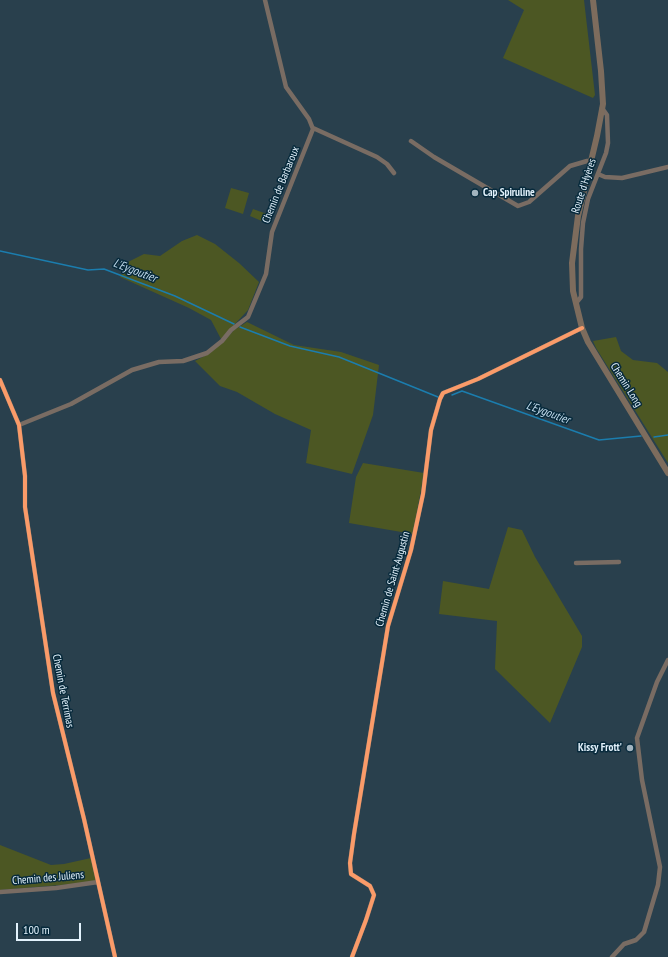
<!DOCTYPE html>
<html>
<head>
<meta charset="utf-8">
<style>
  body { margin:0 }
  #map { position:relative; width:668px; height:957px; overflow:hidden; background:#29404d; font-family:"PT Sans Narrow",sans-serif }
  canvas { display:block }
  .scale { position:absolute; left:16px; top:923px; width:65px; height:18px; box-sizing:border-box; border:2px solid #e3f2fc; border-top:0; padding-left:5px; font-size:12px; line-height:14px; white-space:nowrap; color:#e3f2fc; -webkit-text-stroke:3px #072a3c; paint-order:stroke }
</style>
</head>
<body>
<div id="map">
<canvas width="668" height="957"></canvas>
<div class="scale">100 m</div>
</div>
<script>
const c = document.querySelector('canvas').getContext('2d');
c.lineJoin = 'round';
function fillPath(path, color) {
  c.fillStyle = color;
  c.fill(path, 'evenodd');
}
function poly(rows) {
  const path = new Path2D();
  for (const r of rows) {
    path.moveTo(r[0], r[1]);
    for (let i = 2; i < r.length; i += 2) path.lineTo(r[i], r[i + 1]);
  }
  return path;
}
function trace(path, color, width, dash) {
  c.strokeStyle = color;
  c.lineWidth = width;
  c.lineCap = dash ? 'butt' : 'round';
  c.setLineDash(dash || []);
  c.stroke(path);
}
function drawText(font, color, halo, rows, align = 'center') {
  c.font = font + ' "PT Sans Narrow",sans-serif';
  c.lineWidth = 3;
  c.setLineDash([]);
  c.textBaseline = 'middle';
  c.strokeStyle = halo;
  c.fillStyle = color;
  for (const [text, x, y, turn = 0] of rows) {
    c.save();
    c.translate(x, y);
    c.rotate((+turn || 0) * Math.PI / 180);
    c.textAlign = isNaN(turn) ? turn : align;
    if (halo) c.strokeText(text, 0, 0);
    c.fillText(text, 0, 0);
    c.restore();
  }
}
fillPath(poly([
  [508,0,584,0,595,95,593,98,503,58,524,10],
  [231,188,249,193,243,214,225,208],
  [253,209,267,214,264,222,250,216],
  [197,235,215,244,239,263,259,282,248,310,221,339,211,320,189,308,120,277,128,262,144,254,160,256,182,241],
  [247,322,294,345,341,352,379,365,373,415,352,474,306,463,311,430,275,414,237,392,220,386,195,361,210,353,227,338,234,330],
  [616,337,621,351,633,360,657,363,668,372,668,463,596,348,593,341],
  [363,463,424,473,413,534,349,523,356,477],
  [508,527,522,530,535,557,582,636,582,647,550,723,495,669,497,621,439,614,443,581,489,589],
  [0,845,51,865,64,864,91,858,97,882,0,890]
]), '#4c5723');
trace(poly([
  [0,251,88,270,104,269,175,296,234,324],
  [240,327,290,346,339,357,438,397],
  [452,395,462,391,599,440,641,436],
  [654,437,668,435]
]), '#1b7dae', 1.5);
trace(poly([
  [313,128,377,157,387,164,394,173],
  [411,141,434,157,518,206,529,202,570,166,587,161,591,161],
  [598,174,605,177,622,178,668,167],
  [576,303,581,297,581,249,583,223,588,199,606,153,608,143,607,115,602,108],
  [0,380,19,425,25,476,25,507,53,693,84,819,115,957],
  [19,425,71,404,132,370,159,362,183,361,207,353,222,341,231,330,248,317,266,274,272,232,313,129,309,119,286,87,265,0],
  [576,563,619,562],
  [0,892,56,888,98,882],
  [352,957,366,920,374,895,370,886,351,874,350,863,354,834,388,626,411,550,423,494,431,430,440,399,443,393,478,379,582,328],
  [612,957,624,944,636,940,644,932,658,885,660,867,642,780,637,738,657,682,668,660]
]), '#796c63', 4.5);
trace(poly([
  [593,0,601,71,603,104,597,136,578,216,572,263,573,291,582,328,588,342,668,473]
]), '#7d6c5d', 6);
trace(poly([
  [0,380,19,425,25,476,25,507,53,693,84,819,115,957],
  [352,957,366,920,374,895,370,886,351,874,350,863,354,834,388,626,411,550,423,494,431,430,440,399,443,393,478,379,582,328]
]), '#fa9b69', 4);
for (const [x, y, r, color] of [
  [475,193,4,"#a2b4bf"],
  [630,748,4,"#a2b4bf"]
]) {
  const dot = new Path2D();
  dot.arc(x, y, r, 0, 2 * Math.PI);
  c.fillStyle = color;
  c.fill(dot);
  trace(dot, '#072a3c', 1.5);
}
drawText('11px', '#e3f2fc', '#072a3c', [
  ["Chemin de Barbaroux",281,185,-68],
  ["Route d'Hyères",584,186,-72],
  ["Chemin Long",626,385,58],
  ["Chemin de Saint-Augustin",393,579,-74],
  ["Chemin de Terrimas",63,691,79],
  ["Chemin des Juliens",48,878,-5]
]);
drawText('bold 11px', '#e3f2fc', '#072a3c', [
  ["Cap Spiruline",483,193],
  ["Kissy Frott'",622,748,"right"]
], 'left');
drawText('italic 12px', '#c2dbec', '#072a3c', [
  ["L'Eygoutier",135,271,21],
  ["L'Eygoutier",548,413,20]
]);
</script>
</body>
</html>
